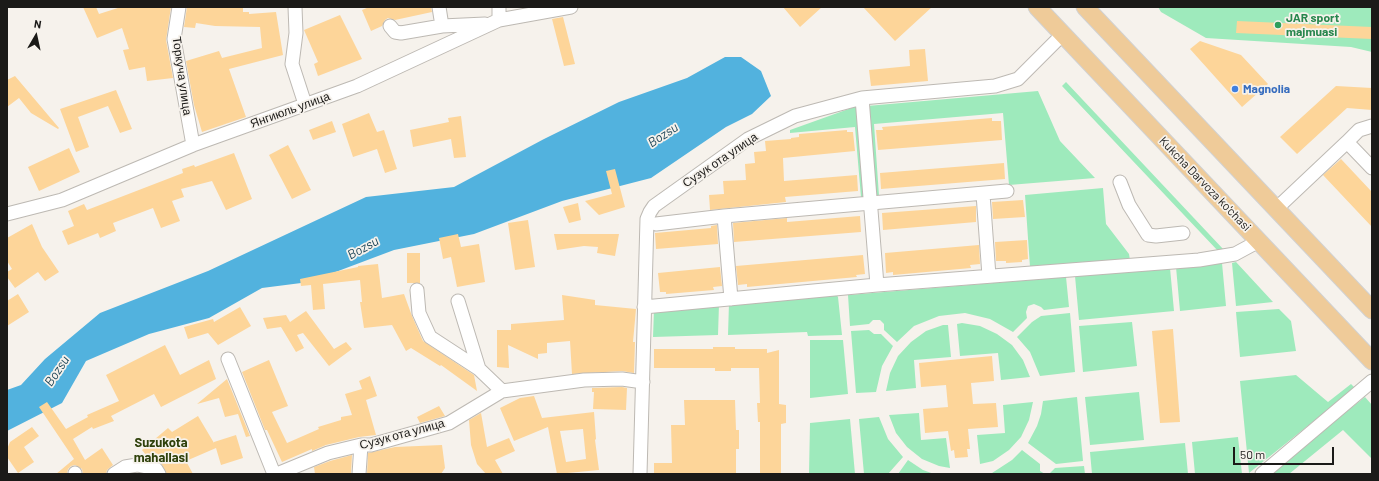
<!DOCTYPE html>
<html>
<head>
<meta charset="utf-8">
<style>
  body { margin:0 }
  #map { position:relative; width:1379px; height:481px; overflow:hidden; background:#f6f2ec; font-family:Barlow,sans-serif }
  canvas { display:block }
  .frame { position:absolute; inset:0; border:8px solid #1b1a18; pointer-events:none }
  .north { position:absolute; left:16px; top:16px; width:40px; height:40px; -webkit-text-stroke:3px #f6f2ec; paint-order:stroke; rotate:9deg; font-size:11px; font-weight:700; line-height:16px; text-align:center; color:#1b1a18 }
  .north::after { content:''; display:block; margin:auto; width:14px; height:18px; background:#1b1a18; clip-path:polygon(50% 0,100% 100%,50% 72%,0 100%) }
  .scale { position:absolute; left:1233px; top:447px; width:101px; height:18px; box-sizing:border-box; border:2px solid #1b1a18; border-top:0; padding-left:5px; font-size:12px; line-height:14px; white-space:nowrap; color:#1b1a18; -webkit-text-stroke:3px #f6f2ec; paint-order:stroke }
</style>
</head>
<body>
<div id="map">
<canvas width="1379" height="481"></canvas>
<div class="frame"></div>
<div class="north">N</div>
<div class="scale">50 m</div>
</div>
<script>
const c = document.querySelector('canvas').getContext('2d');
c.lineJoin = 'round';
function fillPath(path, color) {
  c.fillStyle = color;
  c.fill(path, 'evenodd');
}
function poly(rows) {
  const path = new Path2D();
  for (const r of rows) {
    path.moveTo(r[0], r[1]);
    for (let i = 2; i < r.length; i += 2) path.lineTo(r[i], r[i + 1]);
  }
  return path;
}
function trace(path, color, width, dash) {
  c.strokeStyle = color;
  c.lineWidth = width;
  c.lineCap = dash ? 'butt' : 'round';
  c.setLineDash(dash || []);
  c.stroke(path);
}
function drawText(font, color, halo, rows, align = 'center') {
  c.font = font + ' Barlow,sans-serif';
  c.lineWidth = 3.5;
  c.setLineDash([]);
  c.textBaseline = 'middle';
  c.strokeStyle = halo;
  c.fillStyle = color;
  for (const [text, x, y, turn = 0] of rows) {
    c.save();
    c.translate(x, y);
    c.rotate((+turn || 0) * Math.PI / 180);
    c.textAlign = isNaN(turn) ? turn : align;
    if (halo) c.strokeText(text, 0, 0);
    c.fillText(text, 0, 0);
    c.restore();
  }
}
fillPath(poly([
  [1158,7,1372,7,1372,52,1351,47,1206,38,1161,12],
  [1066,82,1224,250,1218,251,1062,86],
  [1038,91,1060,141,1095,178,1009,185,1003,113,874,124,879,196,876,197,867,106],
  [857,106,864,197,861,197,855,127,790,133,790,130],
  [1103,188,1106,224,1129,254,1130,260,1030,267,1025,195],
  [1236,262,1273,302,1236,306,1232,263],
  [1222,263,1226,306,1180,311,1176,267],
  [1170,268,1174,311,1079,320,1075,276],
  [1066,277,1069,307,1044,310,1041,307,1034,304,1028,306,1026,312,1027,318,1013,332,990,319,965,313,939,316,914,326,897,342,884,330,884,324,880,320,873,320,869,324,850,326,848,295],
  [835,293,838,297,842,335,808,336,807,332,728,335,729,303],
  [719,304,718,335,653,337,654,310],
  [1279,309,1291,321,1296,351,1240,357,1236,312],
  [1070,313,1075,372,1040,376,1030,352,1017,337,1032,322,1041,316],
  [1132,322,1137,366,1083,372,1079,326],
  [962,323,980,326,997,334,1012,345,1023,360,1030,377,1001,380,998,353,960,356,957,324],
  [943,325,948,325,951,357,914,360,916,388,886,391,890,373,898,356,911,342,926,331],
  [869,330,874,334,881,334,893,346,882,366,876,392,856,393,851,331],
  [810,340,843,340,848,394,810,398],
  [1296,375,1328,402,1351,384,1355,388,1249,473,1240,381],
  [1139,392,1144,440,1090,445,1085,397],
  [1077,397,1083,461,1056,464,1028,443,1037,426,1041,414,1043,401],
  [1365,397,1372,405,1372,459,1343,430,1289,474,1267,474],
  [1033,402,1029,420,1021,437,1009,450,993,461,980,464,977,435,1005,433,1003,405],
  [919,413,921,440,946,438,950,468,939,466,922,459,907,447,896,433,889,415],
  [879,417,888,439,903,457,888,474,864,474,859,419],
  [850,419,855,474,809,474,810,423],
  [1238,437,1242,474,1195,474,1192,442],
  [1185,443,1188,474,1092,474,1090,452],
  [1022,450,1040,464,1040,471,1045,474,986,474,992,473,1012,460],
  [908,460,923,470,934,474,898,474],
  [1084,466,1085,474,1049,474,1055,468]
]), '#9eeabc');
fillPath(poly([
  [725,57,741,57,761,71,771,96,752,114,726,127,651,178,562,201,474,234,394,250,309,282,262,288,209,318,149,334,86,361,62,403,7,431,7,390,21,385,45,359,100,313,208,271,366,197,454,187,544,139,619,102,687,78]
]), '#52b2de');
fillPath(poly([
  [83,7,96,7,99,14,121,7,171,7,166,40,173,78,147,81,145,67,129,70,123,50,129,49,122,28,97,38],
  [187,7,243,7,243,12,249,12,249,14,276,12,283,55,229,69,246,117,202,132,194,105,186,61,219,51,222,58,262,48,260,27,215,26,196,23,195,28,184,27],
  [369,7,431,7,432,12,395,20,388,18,385,20,382,26,371,31,362,10],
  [783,7,822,7,800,27],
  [863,7,932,7,895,41],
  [340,15,362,59,318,76,314,64,318,62,304,30],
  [563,17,575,64,564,66,552,19],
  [1237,21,1372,27,1372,39,1236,33],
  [1200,41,1241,55,1268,84,1242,107,1190,49],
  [925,49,928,81,871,86,869,70,910,66,909,50],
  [15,76,59,128,58,129,31,113,19,98,7,107,7,80],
  [1336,86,1372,88,1372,110,1347,108,1297,154,1280,137],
  [116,90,132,129,120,133,108,106,78,117,89,147,76,152,60,109],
  [369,113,377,132,384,130,397,169,385,173,377,149,353,157,342,124],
  [461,116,466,157,454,158,451,139,413,147,410,130,449,122,448,118],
  [992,118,992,121,1001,121,1002,140,878,150,876,130,883,130,882,127],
  [332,121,336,132,313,140,309,130],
  [847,130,847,132,853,132,855,151,783,158,784,181,857,175,858,191,785,197,786,202,710,210,709,195,724,194,723,181,746,180,745,164,755,163,754,152,766,151,765,141,791,139,791,138,799,137,799,134],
  [288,145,311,190,292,199,269,155],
  [69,148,80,172,39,191,28,167],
  [234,153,252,199,226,210,212,181,181,189,184,197,172,201,180,221,161,228,153,208,113,223,116,231,100,238,98,233,68,245,62,231,74,226,68,211,84,204,87,210,183,173,182,169,194,165,195,167],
  [1341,159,1372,192,1372,227,1323,175],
  [1004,163,1005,179,881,189,880,173],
  [615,169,625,207,599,215,585,201,612,194,606,171],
  [1023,200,1025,217,993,219,992,202],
  [578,203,581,220,569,223,563,207],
  [976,206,976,222,883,230,882,213],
  [860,216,861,232,734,242,733,223,787,218,787,222],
  [528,220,535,267,515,270,508,223],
  [32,224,42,247,59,272,45,281,38,272,15,288,7,277,7,272,12,269,7,261,7,238],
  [717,225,718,244,656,249,655,233,711,228,711,226],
  [458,234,461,247,479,244,485,282,457,287,451,257,443,259,439,238],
  [554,234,619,234,615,256,597,253,598,247,584,246,557,250],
  [1027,240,1028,259,1022,260,1022,262,1006,263,1006,261,996,261,995,242],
  [979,245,980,264,970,265,971,268,893,275,893,272,886,273,885,253],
  [407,253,420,253,420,283,407,283],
  [863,255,865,274,856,275,857,277,747,287,747,284,738,285,736,266],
  [378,264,382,298,404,294,412,316,423,341,474,375,477,391,441,365,440,366,411,348,406,351,392,325,364,328,360,302,362,302,360,280,323,284,325,309,313,310,311,285,301,286,300,279,358,267,358,266],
  [720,267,722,286,713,287,714,290,666,294,666,292,660,292,658,273],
  [18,294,29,312,7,326,7,301],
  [562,295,595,300,595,305,636,309,633,342,635,342,634,373,622,371,572,374,570,341,547,343,547,353,538,354,538,359,508,345,509,368,497,367,497,330,511,330,511,324,564,320],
  [240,307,251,326,218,345,208,333,188,339,184,327,213,319,214,322],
  [306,311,334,349,346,342,352,349,329,366,303,333,297,335,304,348,296,352,281,327,267,329,263,318,286,315,290,322],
  [1173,329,1180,422,1160,423,1152,331],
  [165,345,180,375,209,360,216,379,161,407,154,394,111,416,114,421,93,429,92,427,73,439,85,460,102,448,113,465,107,470,106,474,83,474,82,469,75,465,71,466,68,469,67,474,56,474,74,459,39,407,47,402,66,429,88,417,87,415,119,401,106,375],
  [713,347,735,347,735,349,767,349,767,353,779,350,779,404,786,405,786,423,781,424,781,474,760,474,760,422,758,422,757,403,760,403,759,368,731,368,731,371,715,371,715,368,654,368,654,349,713,349],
  [992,356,994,381,971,383,973,404,996,403,998,427,968,429,970,449,967,449,968,457,955,458,954,450,951,451,948,431,925,433,923,409,948,407,946,385,921,387,919,363],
  [269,360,288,406,272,412,287,443,319,429,318,427,341,420,341,417,352,415,345,394,362,389,359,381,370,376,377,396,366,400,376,435,359,437,326,445,312,451,312,449,282,462,267,430,265,430,242,372],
  [227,379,250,436,246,437,238,414,225,417,219,398,197,404],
  [622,387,627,388,626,410,593,409,594,392,592,392,592,388],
  [534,396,542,418,594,412,596,439,595,440,599,470,557,474,548,427,514,441,500,408,520,398],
  [583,429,586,459,566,462,560,431],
  [684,400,735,400,736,430,739,430,739,449,736,449,736,474,654,474,654,463,672,463,671,425,685,425],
  [439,406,445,416,420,423,417,417],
  [481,413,487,447,509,438,515,451,495,460,503,474,486,474,477,464,471,445,469,420],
  [198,416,214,443,214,442,236,435,243,458,221,465,216,448,186,461,193,474,167,474,161,463,150,460,142,450,168,428,172,432],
  [32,427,39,436,24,447,34,462,18,473,7,457,7,449,10,442],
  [442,445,445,468,441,474,367,474,368,453,395,447],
  [352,455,351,474,315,474,314,467,330,461]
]), '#fdd599');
const minor = poly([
  [179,7,174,39,193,145],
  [295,7,296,33,292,64,305,104],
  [439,7,442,26],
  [499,20,499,7],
  [390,26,395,32,401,33,442,26,485,24],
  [862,98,877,285],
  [1347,142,1359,130,1372,126],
  [1120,182,1129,205,1148,235,1156,236,1183,233],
  [983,194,989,276],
  [1276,209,1347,142,1372,168],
  [7,214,62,200,193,145,357,86,499,20,571,7],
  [724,216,731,299],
  [656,224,724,216,1007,191],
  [417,290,419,313,430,337,479,369,502,391],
  [458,301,479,369],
  [644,307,877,285,1199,260,1235,254,1259,241],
  [228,359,274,474],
  [75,473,75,474],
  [114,474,125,467,137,465,156,469,159,474],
  [277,474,328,453,361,445,371,445,449,423,502,391,584,380,622,379,643,382],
  [359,474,361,445],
  [640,474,647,219,650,212,654,206,748,139,795,116,862,98,995,86,1018,79,1063,34],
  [1262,474,1372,381]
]);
const major = poly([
  [1037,7,1372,361],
  [1085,7,1372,310]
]);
trace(minor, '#bdb9b3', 15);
trace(major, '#d1d1d1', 19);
trace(minor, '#fff', 13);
trace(major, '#efcb99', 17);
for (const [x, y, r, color] of [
  [1278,25,4,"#2e9e5b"],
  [1235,89,4,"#3f7fe0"]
]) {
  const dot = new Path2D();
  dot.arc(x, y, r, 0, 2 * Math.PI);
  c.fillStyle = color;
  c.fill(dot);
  trace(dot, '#f6f2ec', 1.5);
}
drawText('bold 12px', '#27864d', '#f6f2ec', [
  ["JAR sport",1286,18],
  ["majmuasi",1286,32]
], 'left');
drawText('12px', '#1b1a18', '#f6f2ec', [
  ["Торкуча улица",182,76,82],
  ["Янгиюль улица",290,110,-20],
  ["Сузук ота улица",720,160,-34],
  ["Kukcha Darvoza ko'chasi",1205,184,46],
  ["Сузук ота улица",402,434,-15]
]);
drawText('bold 12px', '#366cbe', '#f6f2ec', [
  ["Magnolia",1243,89]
], 'left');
drawText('italic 13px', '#1c4558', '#f6f2ec', [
  ["Bozsu",663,135,-33],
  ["Bozsu",363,248,-29],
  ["Bozsu",57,371,-56]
]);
drawText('bold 13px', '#2f410b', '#f6f2ec', [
  ["Suzukota",161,443],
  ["mahallasi",161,458]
]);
</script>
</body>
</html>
